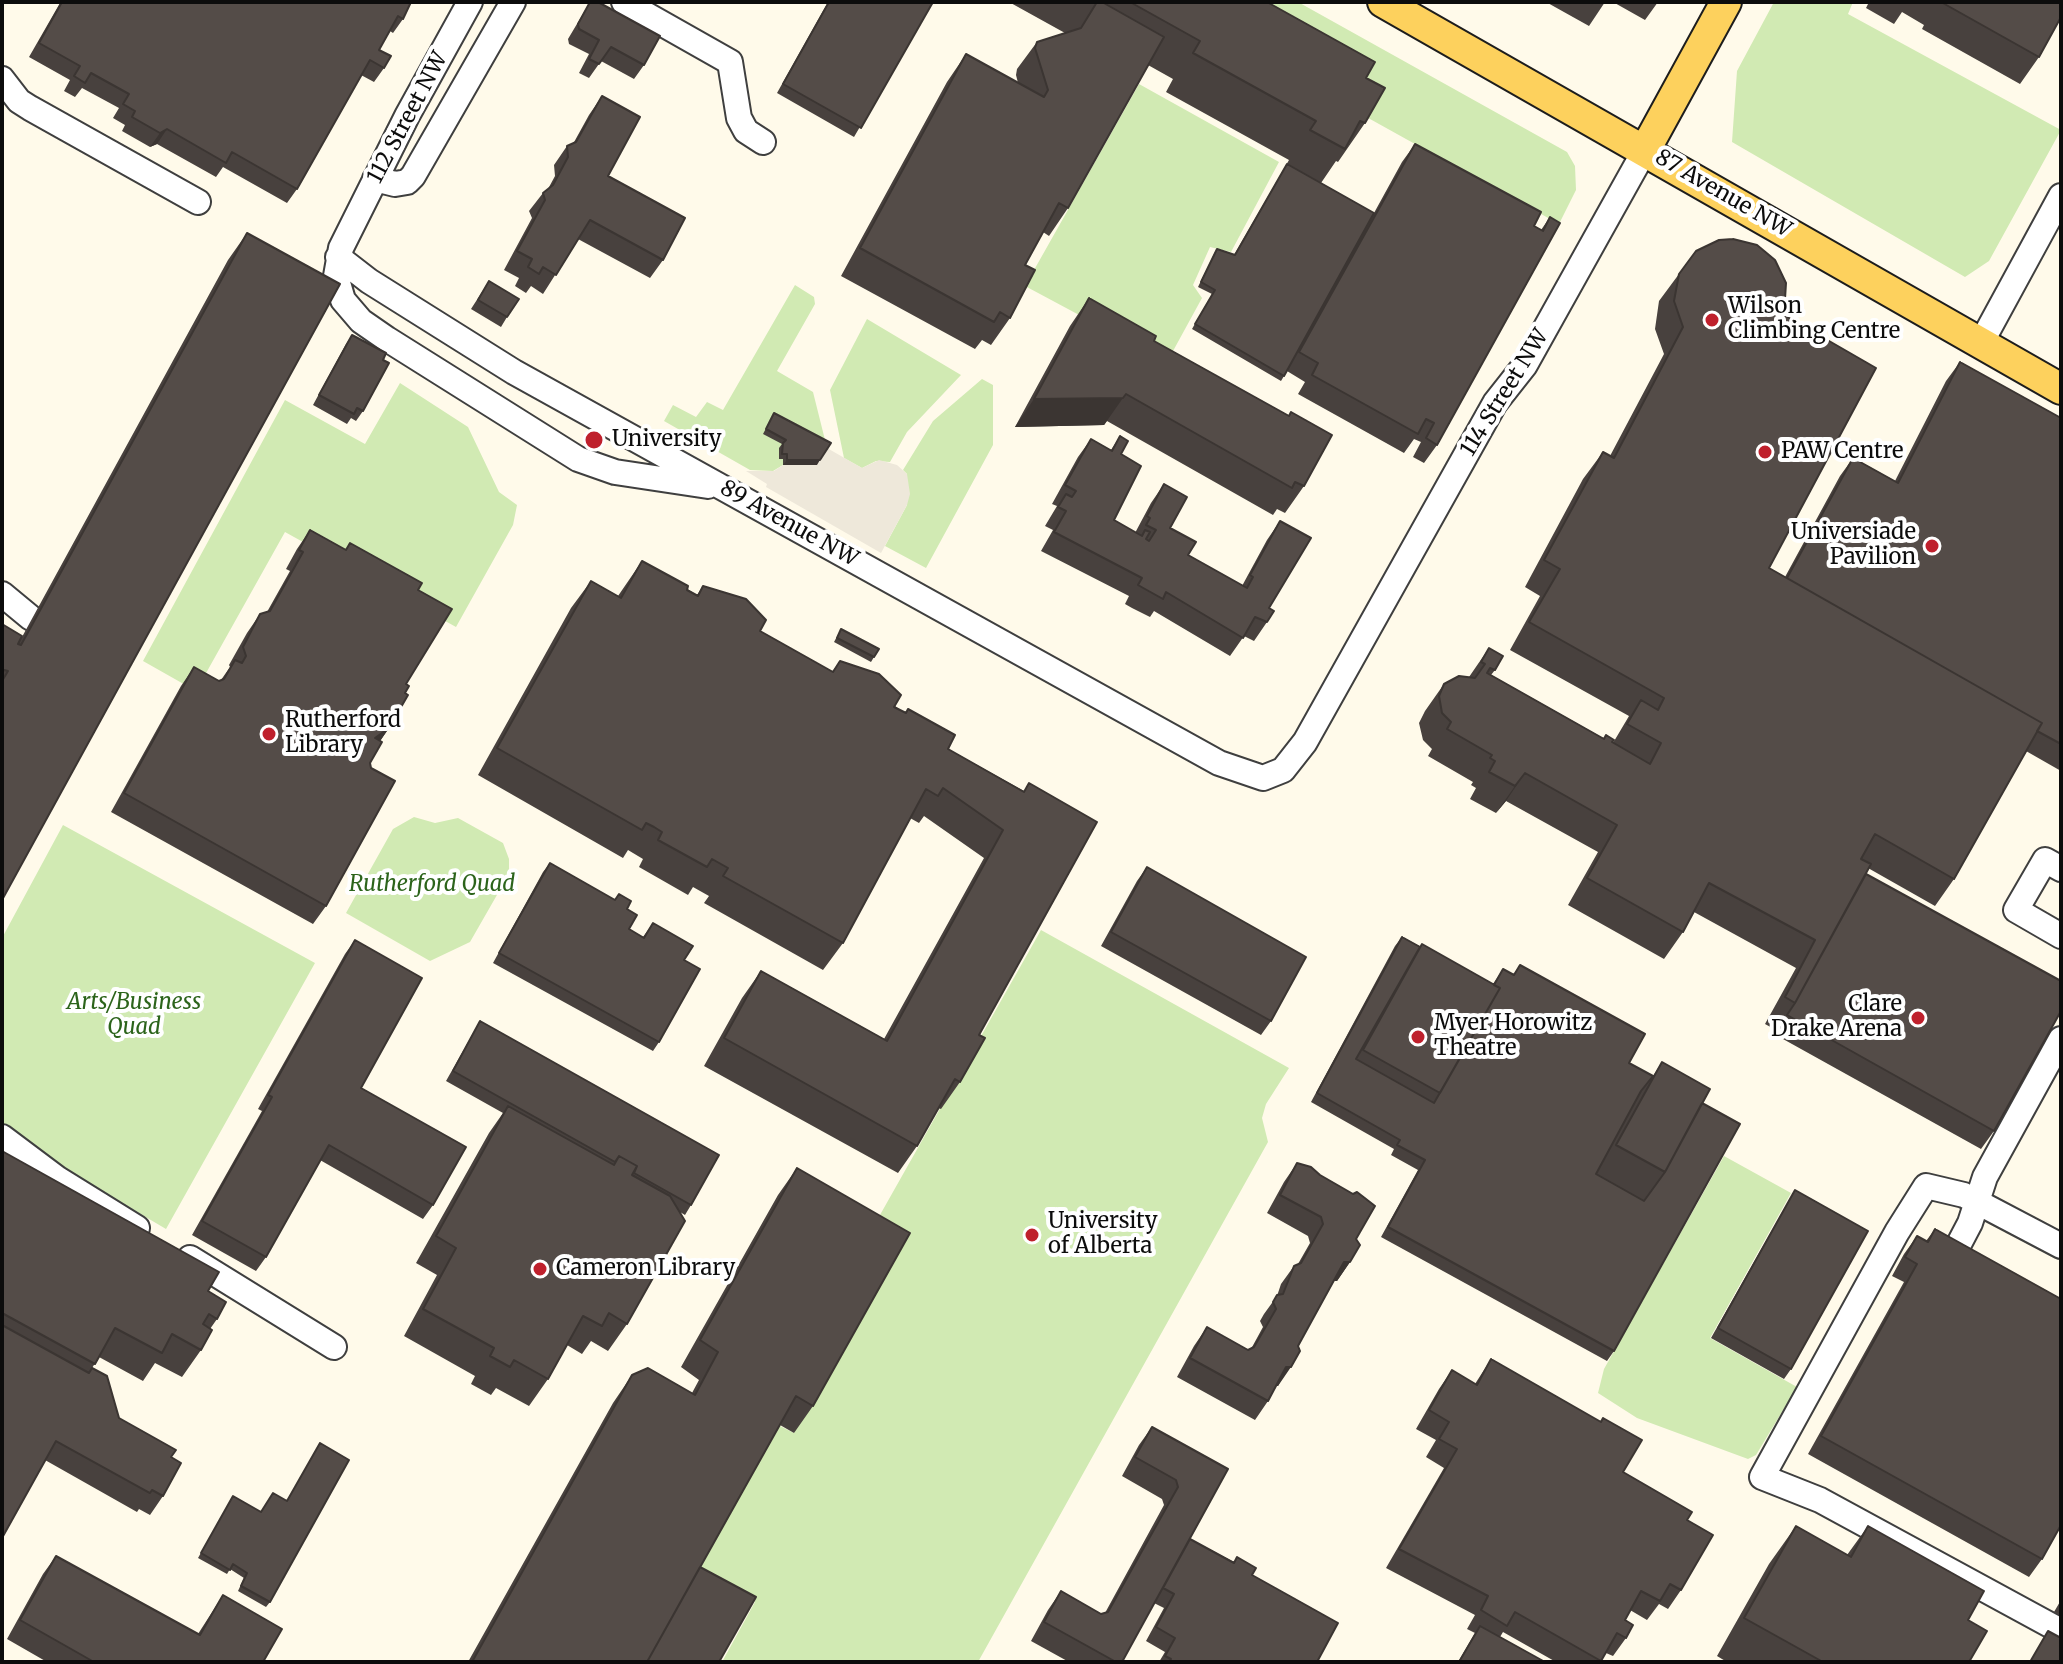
<!DOCTYPE html>
<html>
<head>
<meta charset="utf-8">
<style>
  body { margin:0 }
  #map { position:relative; width:2063px; height:1664px; overflow:hidden; background:#fffaea; font-family:Merriweather,serif }
  canvas { display:block }
  .frame { position:absolute; inset:0; border:4px solid #0c0c0c; pointer-events:none }
</style>
</head>
<body>
<div id="map">
<canvas width="2063" height="1664"></canvas>
<div class="frame"></div>
</div>
<script>
const c = document.querySelector('canvas').getContext('2d');
c.lineJoin = 'round';
function fillPath(path, color) {
  c.fillStyle = color;
  c.fill(path, 'evenodd');
}
function poly(rows) {
  const path = new Path2D();
  for (const r of rows) {
    path.moveTo(r[0], r[1]);
    for (let i = 2; i < r.length; i += 2) path.lineTo(r[i], r[i + 1]);
  }
  return path;
}
function trace(path, color, width, dash) {
  c.strokeStyle = color;
  c.lineWidth = width;
  c.lineCap = dash ? 'butt' : 'round';
  c.setLineDash(dash || []);
  c.stroke(path);
}
function drawText(font, color, halo, rows, align = 'center') {
  c.font = font + ' Merriweather,serif';
  c.lineWidth = 8;
  c.setLineDash([]);
  c.textBaseline = 'middle';
  c.strokeStyle = halo;
  c.fillStyle = color;
  for (const [text, x, y, turn = 0] of rows) {
    c.save();
    c.translate(x, y);
    c.rotate((+turn || 0) * Math.PI / 180);
    c.textAlign = isNaN(turn) ? turn : align;
    if (halo) c.strokeText(text, 0, 0);
    c.fillText(text, 0, 0);
    c.restore();
  }
}
fillPath(poly([
  [1238,2,1298,2,1567,152,1575,166,1576,190,1559,224,1352,109],
  [1774,2,1853,2,1848,14,2061,130,1989,261,1965,277,1732,142,1737,71],
  [1139,84,1279,162,1231,252,1210,247,1193,285,1202,298,1167,362,1025,286],
  [795,285,814,297,815,304,777,371,813,392,827,448,783,445,779,458,783,459,783,465,773,471,750,470,664,421,673,405,696,417,707,402,723,410],
  [867,319,961,375,907,432,890,462,876,461,862,468,844,458,830,390],
  [982,379,993,385,993,445,926,568,885,546,907,505,907,474,903,470,933,421],
  [400,383,468,427,499,492,517,505,513,525,456,627,285,532,196,691,143,661,285,400,365,444],
  [414,817,435,823,458,818,503,843,509,859,509,874,470,942,430,961,346,913,393,829],
  [63,825,315,963,166,1229,2,1132,2,938],
  [1041,930,1289,1068,1266,1104,1262,1118,1268,1142,978,1662,722,1662,755,1602,695,1568,776,1424,794,1433,863,1245],
  [1724,1156,1791,1193,1710,1338,1797,1387,1756,1455,1748,1459,1637,1418,1598,1393,1604,1369]
]), '#d1eab3');
fillPath(poly([
  [827,448,862,468,879,460,897,465,907,474,910,494,907,505,881,553,766,487,767,484,746,471,774,471,783,465,817,465]
]), '#eee8da');
const minor = poly([
  [470,2,407,116,341,248,336,276,343,300,361,321,387,339,578,459,615,472,708,486],
  [624,2,730,62,739,118,746,131,763,142],
  [2,79,19,101,30,108,198,202],
  [375,179,395,184,407,182,413,176,513,2],
  [338,257,369,281,514,372,1219,763,1263,778,1283,770,1305,742,1495,403,1525,365,1645,150],
  [1981,343,2061,196],
  [2,594,31,618],
  [2061,869,2045,860,2016,910,2061,936],
  [2,1137,58,1179,137,1228],
  [2061,1246,1964,1195,1926,1186,1897,1232,1762,1477,1820,1500,2061,1631],
  [190,1258,334,1347],
  [1949,1263,1970,1223,1985,1177,2061,1039]
]);
const major = poly([
  [1383,2,2061,389],
  [1645,150,1726,2]
]);
trace(minor, '#3f3f3f', 28);
trace(major, '#1d1d1d', 34);
trace(minor, '#fff', 24);
trace(major, '#fdd15d', 30);
fillPath(poly([
  [59,2,411,2,403,19,393,33,390,31,379,50,384,68,374,82,361,75,297,189,287,203,223,167,216,177,157,144,150,147,122,131,125,125,113,118,119,108,82,88,75,97,64,91,70,80,29,57,60,3],
  [590,2,644,65,634,79,601,61,589,78,579,73,589,54,569,44,568,39],
  [828,2,933,2,854,137,777,93],
  [1009,2,1267,2,1366,78,1365,123,1338,162,1336,161,1321,183,1374,213,1402,162,1415,144,1541,230,1550,217,1437,445,1424,463,1413,457,1421,442,1414,439,1404,453,1298,394,1305,382,1287,371,1281,381,1192,329,1212,294,1198,287,1214,254,1217,249,1234,255,1289,160,1166,92,1173,79,1148,65,1068,208,1049,236,1043,232,1025,265,1010,318,991,345,982,340,975,349,841,276,947,82,966,54,1018,83,1016,75,1017,69,1037,42,1065,33],
  [1546,2,1605,2,1589,26],
  [1613,2,1658,2,1645,20],
  [1869,2,2061,2,2039,57,2020,84,1922,29,1924,25,1902,12,1894,24,1866,8],
  [602,96,608,176,663,260,650,278,578,239,543,294,531,286,526,293,515,286,519,278,504,270,532,218,529,211,543,193,548,189,555,176,554,165,567,146,573,144,589,115],
  [247,233,2,900,2,624,22,637,228,260],
  [1679,274,1769,568,1785,577,1840,476,1853,458,1895,481,1946,381,1960,362,2061,418,2061,771,2026,751,1954,879,1935,906,1868,868,1866,874,1994,1131,1981,1149,1774,1034,1776,1030,1765,1024,1796,968,1694,912,1683,932,1664,959,1568,905,1598,852,1506,801,1496,813,1470,799,1476,788,1471,785,1473,782,1428,756,1432,749,1423,740,1419,723,1425,711,1444,684,1469,677,1489,648,1495,670,1491,675,1603,738,1613,743,1629,716,1510,650,1540,596,1525,587,1583,479,1603,452,1610,456,1664,354,1655,329,1659,301],
  [489,281,507,317,501,327,471,309],
  [1089,298,1304,486,1285,513,1277,509,1273,515,1107,421,1104,425,1015,427,1070,326],
  [352,335,383,360,363,411,356,421,351,418,347,424,313,405,346,344],
  [774,413,817,465,783,465,783,459,779,459,779,448,782,444,763,434],
  [1120,436,1121,454,1114,520,1135,533,1151,503,1164,484,1170,528,1188,555,1242,586,1267,540,1280,521,1267,622,1254,641,1244,636,1230,656,1154,611,1150,617,1132,608,1125,604,1129,596,1041,551,1053,530,1045,526,1057,506,1052,504,1078,457,1091,439,1111,450],
  [310,530,418,590,405,693,389,728,380,741,370,763,326,906,313,924,111,812,181,686,194,667,219,681,221,680,230,667,229,665,247,633,260,614,267,612,290,571,286,569,297,549],
  [642,561,697,595,703,586,760,631,832,672,840,661,948,749,1024,791,1029,783,979,1035,960,1082,941,1109,938,1108,917,1146,898,1173,704,1066,742,998,761,971,884,1039,984,858,924,816,919,823,910,818,843,943,823,970,704,903,709,896,693,887,688,895,639,867,643,859,628,850,623,858,478,775,571,608,591,581,618,596],
  [841,629,874,657,871,662,834,642],
  [550,863,615,900,619,894,627,909,629,929,643,937,653,923,684,960,659,1042,653,1051,493,963,543,872],
  [1147,867,1271,1021,1261,1035,1101,946,1137,881],
  [1402,937,1493,984,1503,969,1513,975,1520,965,1629,1063,1653,1076,1662,1062,1702,1103,1614,1351,1607,1361,1381,1237,1418,1170,1391,1155,1394,1149,1311,1102,1395,946],
  [355,940,361,1088,433,1205,423,1219,320,1160,266,1257,256,1271,192,1235,262,1111,258,1109,345,954],
  [480,1021,691,1205,685,1215,680,1212,627,1324,608,1351,591,1341,582,1354,567,1345,548,1379,529,1406,496,1388,491,1395,471,1384,475,1376,404,1336,437,1275,416,1263,489,1133,503,1113,446,1081],
  [2,1151,208,1291,217,1319,210,1329,201,1350,182,1377,155,1363,143,1381,99,1357,92,1368,119,1418,171,1457,163,1496,150,1515,139,1509,137,1512,45,1460,2,1538],
  [1297,1163,1356,1239,1350,1262,1337,1281,1334,1281,1298,1346,1278,1386,1276,1386,1268,1401,1255,1420,1177,1377,1194,1346,1207,1327,1248,1350,1251,1349,1263,1327,1260,1321,1264,1314,1277,1296,1281,1284,1294,1266,1298,1264,1310,1243,1308,1236,1267,1213,1284,1182],
  [797,1168,813,1406,794,1433,780,1425,700,1567,719,1662,468,1662,613,1403,632,1375,692,1393,699,1380,681,1367,778,1195],
  [1795,1190,1791,1369,1784,1379,1711,1338,1789,1200],
  [1935,1229,2042,1559,2029,1577,1808,1454,1904,1282,1892,1276,1904,1254,1917,1236,1926,1241],
  [1491,1359,1623,1472,1687,1520,1681,1590,1668,1609,1659,1604,1647,1620,1630,1610,1625,1620,1626,1638,1613,1656,1606,1653,1600,1662,1556,1662,1503,1632,1500,1637,1545,1662,1458,1662,1475,1633,1467,1629,1475,1615,1386,1568,1444,1468,1426,1457,1436,1440,1416,1429,1439,1389,1452,1370,1475,1384],
  [1152,1427,1228,1469,1190,1539,1234,1562,1237,1557,1317,1662,1159,1662,1165,1652,1146,1641,1164,1608,1154,1603,1122,1662,1069,1662,1031,1641,1048,1610,1061,1591,1101,1614,1105,1613,1164,1505,1162,1499,1122,1476,1139,1445],
  [233,1496,270,1602,266,1607,238,1591,244,1578,230,1569,227,1574,198,1558],
  [1796,1526,1847,1555,1868,1526,1968,1620,1969,1662,1727,1662,1717,1656,1769,1564],
  [56,1556,198,1634,223,1595,263,1662,47,1662,7,1639,43,1574],
  [2061,1600,2061,1616,2054,1612]
]), '#48413e');
fillPath(poly([
  [167,129,157,144,150,147,160,133],
  [1123,398,1104,425,1015,427,1034,399],
  [787,460,820,460,817,465,783,465],
  [389,728,376,747,375,738],
  [1525,773,1506,801,1496,813,1515,786],
  [1344,1262,1350,1262,1337,1281,1331,1281],
  [1286,1367,1291,1367,1278,1386,1272,1386]
]), '#3b3532');
const building = poly([
  [62,2,411,2,403,19,398,16,379,50,391,56,384,68,370,60,297,189,232,152,226,163,167,129,160,133,132,117,135,111,123,104,129,94,91,73,85,83,74,76,80,66,39,43,62,2],
  [590,2,598,2,660,36,644,65,611,47,599,64,589,59,599,40,579,29,578,24,590,2],
  [829,2,933,2,861,128,783,84,829,2],
  [1097,2,1102,2,1164,37,1068,208,1059,203,1025,265,1035,270,1010,318,1000,312,994,322,860,248,966,54,1044,97,1048,90,1035,48,1037,42,1081,28,1097,2],
  [1130,2,1267,2,1375,62,1366,78,1385,88,1365,123,1360,121,1345,149,1310,130,1316,121,1193,53,1200,41,1130,2],
  [1941,2,2061,2,2061,17,2039,57,1941,2],
  [602,96,640,117,608,176,685,218,663,260,590,220,556,275,543,267,539,274,528,267,532,259,517,251,545,200,543,193,553,185,568,157,567,146,576,142,602,96],
  [1415,144,1541,212,1534,226,1543,231,1550,217,1560,223,1437,445,1426,438,1434,423,1426,419,1418,434,1312,375,1318,363,1299,352,1415,144],
  [1287,164,1374,213,1284,376,1195,324,1215,290,1201,282,1217,249,1235,255,1287,164],
  [247,233,340,284,2,900,2,681,8,671,4,670,2,673,2,624,22,636,18,644,21,645,247,233],
  [1733,239,1757,245,1775,260,1786,283,1784,315,1876,368,1769,568,2042,723,1954,879,1875,834,1861,859,1871,864,1795,1003,1785,997,1815,940,1709,883,1683,932,1587,878,1617,825,1525,773,1515,786,1489,772,1495,761,1490,758,1492,755,1447,729,1451,722,1442,713,1439,696,1444,684,1459,676,1475,678,1485,664,1481,662,1489,648,1503,656,1495,670,1490,668,1487,673,1604,739,1606,735,1614,740,1612,742,1650,764,1661,743,1627,724,1641,700,1658,710,1664,698,1529,622,1560,569,1544,560,1603,452,1614,458,1683,327,1674,301,1679,274,1696,251,1719,240,1733,239],
  [489,281,519,299,507,317,478,300,489,281],
  [1089,298,1156,336,1154,341,1289,416,1291,412,1332,435,1304,486,1295,482,1292,488,1126,394,1123,398,1034,399,1089,298],
  [352,335,386,353,383,360,389,363,363,411,357,408,354,414,319,395,352,335],
  [1960,362,2061,418,2061,744,2037,731,2042,723,1787,578,1853,458,1898,483,1960,362],
  [774,413,831,443,820,460,787,460,787,454,782,454,783,443,786,440,766,429,774,413],
  [1120,436,1128,441,1121,454,1141,466,1114,520,1142,536,1145,530,1150,532,1146,539,1149,541,1156,530,1146,525,1150,518,1147,516,1164,484,1187,497,1170,528,1196,542,1188,555,1247,588,1253,577,1250,575,1280,521,1311,538,1269,608,1274,611,1267,622,1255,617,1243,638,1166,592,1163,599,1145,589,1138,585,1142,578,1054,532,1066,511,1058,507,1066,494,1072,497,1076,491,1065,485,1091,439,1112,451,1120,436],
  [310,530,346,550,350,543,422,583,418,590,452,609,406,684,409,686,405,693,408,695,389,728,375,738,382,742,370,763,371,768,395,781,326,906,124,793,194,667,219,681,224,679,235,660,242,663,246,656,243,647,260,614,270,611,303,552,299,550,310,530],
  [642,561,688,586,687,590,698,596,703,586,746,599,766,620,760,631,833,672,840,661,879,674,901,695,894,707,906,713,908,709,955,735,948,749,1024,792,1029,783,1097,822,979,1035,985,1038,960,1082,955,1079,917,1146,724,1038,761,971,887,1041,1003,830,943,788,938,796,926,789,843,943,723,876,728,868,712,859,707,867,658,840,662,832,654,827,646,823,642,830,497,748,591,581,621,598,642,561],
  [841,629,879,649,874,657,837,638,841,629],
  [550,863,615,900,619,894,631,901,627,909,637,915,629,929,644,938,653,923,693,946,684,960,700,969,659,1042,499,953,550,863],
  [1147,867,1306,957,1271,1021,1111,932,1147,867],
  [1866,874,2061,981,2061,1011,1994,1131,1787,1015,1795,1003,1866,874],
  [1402,937,1420,947,1356,1059,1434,1103,1500,988,1494,985,1503,969,1514,975,1520,965,1645,1034,1629,1063,1653,1076,1641,1091,1596,1174,1644,1201,1665,1172,1702,1103,1740,1124,1614,1351,1388,1227,1425,1160,1397,1145,1400,1140,1317,1093,1402,937],
  [355,940,422,978,361,1088,466,1147,433,1205,329,1145,266,1257,202,1221,272,1097,268,1095,355,940],
  [1422,944,1500,988,1440,1093,1363,1050,1422,944],
  [480,1021,719,1155,691,1205,634,1173,637,1166,619,1156,615,1162,453,1071,480,1021],
  [1662,1062,1710,1089,1665,1172,1616,1145,1662,1062],
  [508,1106,614,1165,619,1156,637,1166,632,1175,670,1196,685,1221,627,1324,609,1313,602,1326,583,1316,548,1379,514,1360,510,1367,490,1356,494,1348,423,1309,456,1248,436,1236,508,1106],
  [2,1151,219,1272,208,1291,226,1302,217,1319,209,1314,203,1324,212,1330,201,1350,172,1334,162,1353,115,1328,95,1364,2,1313,2,1151],
  [1297,1163,1311,1167,1320,1175,1353,1194,1357,1192,1375,1206,1356,1239,1360,1245,1350,1262,1344,1262,1298,1346,1300,1351,1291,1367,1286,1367,1268,1401,1190,1358,1207,1327,1248,1350,1254,1347,1276,1309,1273,1302,1277,1295,1283,1294,1294,1266,1301,1263,1323,1224,1321,1217,1280,1195,1297,1163],
  [797,1168,910,1233,813,1406,796,1396,647,1662,472,1662,632,1375,648,1368,695,1395,718,1352,700,1340,797,1168],
  [1795,1190,1868,1231,1791,1369,1718,1328,1795,1190],
  [1935,1229,2061,1299,2061,1525,2042,1559,1821,1436,1917,1264,1905,1257,1917,1236,1928,1242,1935,1229],
  [2,1325,89,1373,92,1368,107,1376,119,1418,176,1450,171,1457,181,1463,163,1496,152,1490,150,1493,56,1441,2,1538,2,1325],
  [1491,1359,1601,1422,1603,1418,1642,1440,1623,1472,1692,1512,1687,1520,1713,1535,1681,1590,1670,1584,1660,1601,1641,1591,1625,1620,1633,1625,1626,1638,1617,1633,1601,1661,1515,1612,1507,1626,1481,1610,1488,1596,1399,1549,1457,1449,1439,1439,1449,1422,1429,1410,1452,1370,1477,1385,1491,1359],
  [1152,1427,1228,1469,1122,1662,1116,1662,1044,1622,1061,1591,1101,1614,1108,1612,1142,1551,1178,1487,1176,1480,1135,1457,1152,1427],
  [320,1443,349,1460,270,1602,241,1586,247,1573,233,1564,230,1570,201,1553,233,1496,261,1512,273,1493,287,1501,320,1443],
  [1796,1526,1851,1557,1868,1526,1984,1591,1968,1620,1987,1631,1969,1662,1823,1662,1744,1618,1796,1526],
  [1190,1539,1234,1563,1237,1557,1256,1568,1252,1575,1338,1623,1317,1662,1169,1662,1171,1659,1165,1656,1175,1638,1156,1627,1174,1594,1163,1588,1190,1539],
  [56,1556,200,1635,223,1595,282,1629,263,1662,94,1662,20,1620,56,1556],
  [700,1567,756,1597,719,1662,647,1662,700,1567],
  [1480,1626,1545,1662,1459,1662,1480,1626],
  [2048,1631,2061,1638,2061,1662,2030,1662,2048,1631]
]);
fillPath(building, '#544c48');
trace(building, '#3b3532', 2);
for (const [x, y, r, color] of [
  [1712,320,8,"#bf202c"],
  [594,440,10,"#bf202c"],
  [1765,452,8,"#bf202c"],
  [1932,546,8,"#bf202c"],
  [269,734,8,"#bf202c"],
  [1918,1018,8,"#bf202c"],
  [1418,1037,8,"#bf202c"],
  [1032,1235,8,"#bf202c"],
  [540,1269,8,"#bf202c"]
]) {
  const dot = new Path2D();
  dot.arc(x, y, r, 0, 2 * Math.PI);
  c.fillStyle = color;
  c.fill(dot);
  trace(dot, '#fff', 3);
}
drawText('22px', '#0c0c0c', '#fff', [
  ["112 Street NW",408,118,-62],
  ["87 Avenue NW",1723,194,30],
  ["114 Street NW",1505,393,-58],
  ["89 Avenue NW",789,524,29]
]);
drawText('22px', '#0c0c0c', '#fff', [
  ["Wilson",1728,307],
  ["Climbing Centre",1728,332],
  ["University",612,440],
  ["PAW Centre",1781,452],
  ["Universiade",1916,533,"right"],
  ["Pavilion",1916,558,"right"],
  ["Rutherford",285,721],
  ["Library",285,746],
  ["Clare",1902,1005,"right"],
  ["Drake Arena",1902,1030,"right"],
  ["Myer Horowitz",1434,1024],
  ["Theatre",1434,1049],
  ["University",1048,1222],
  ["of Alberta",1048,1247],
  ["Cameron Library",556,1269]
], 'left');
drawText('italic 22px', '#2c641b', '#fff', [
  ["Rutherford Quad",432,885],
  ["Arts/Business",134,1003],
  ["Quad",134,1028]
]);
</script>
</body>
</html>
